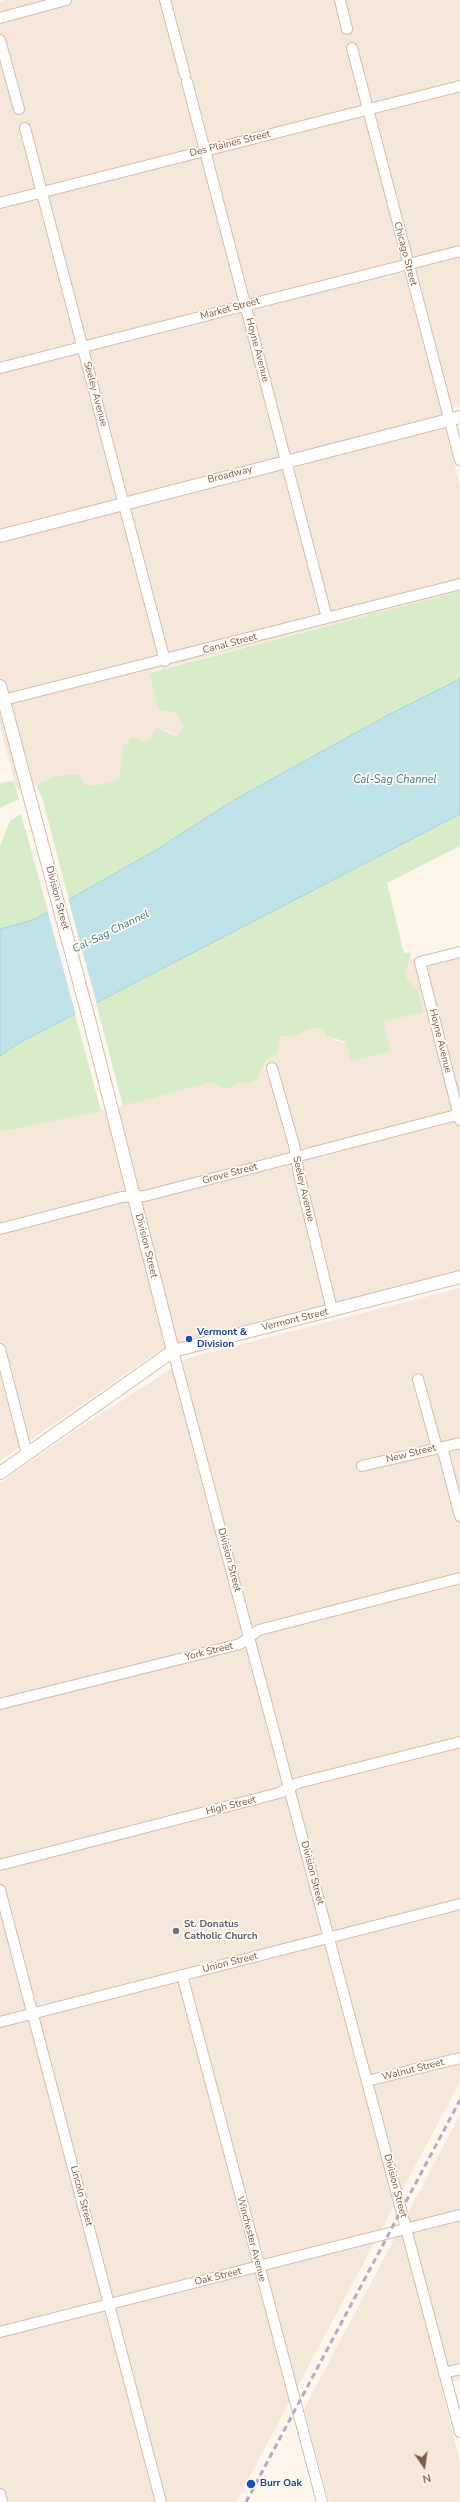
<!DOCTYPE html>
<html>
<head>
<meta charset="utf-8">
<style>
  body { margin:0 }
  #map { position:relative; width:460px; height:2502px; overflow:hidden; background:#fdf6ec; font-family:"Nunito Sans",sans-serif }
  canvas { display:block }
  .north { position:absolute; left:404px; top:2446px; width:40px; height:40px; -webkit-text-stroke:3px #fffaf3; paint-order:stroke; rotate:167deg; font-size:11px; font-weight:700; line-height:16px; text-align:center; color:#7a5c4d }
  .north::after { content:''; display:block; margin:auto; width:14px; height:18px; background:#7a5c4d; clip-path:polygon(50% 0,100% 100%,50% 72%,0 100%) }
</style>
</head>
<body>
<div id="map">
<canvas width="460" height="2502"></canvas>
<div class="north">N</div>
</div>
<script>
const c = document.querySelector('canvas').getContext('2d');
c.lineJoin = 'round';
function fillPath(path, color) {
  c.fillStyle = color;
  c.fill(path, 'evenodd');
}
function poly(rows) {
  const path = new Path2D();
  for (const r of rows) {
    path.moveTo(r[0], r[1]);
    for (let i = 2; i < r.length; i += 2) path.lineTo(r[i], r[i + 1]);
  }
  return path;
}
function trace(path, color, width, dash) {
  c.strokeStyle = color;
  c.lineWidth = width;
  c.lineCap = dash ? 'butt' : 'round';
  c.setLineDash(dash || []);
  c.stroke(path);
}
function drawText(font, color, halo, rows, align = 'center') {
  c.font = font + ' "Nunito Sans",sans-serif';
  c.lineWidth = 3.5;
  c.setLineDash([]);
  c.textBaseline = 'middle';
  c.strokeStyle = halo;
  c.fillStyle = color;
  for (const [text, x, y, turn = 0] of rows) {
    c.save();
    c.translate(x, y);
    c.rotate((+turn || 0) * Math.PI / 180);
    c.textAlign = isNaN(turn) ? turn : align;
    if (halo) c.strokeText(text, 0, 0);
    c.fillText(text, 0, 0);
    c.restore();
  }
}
fillPath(poly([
  [4,0,460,0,460,406,441,411,460,485,460,591,149,672,158,710,177,713,184,728,177,737,166,730,142,741,119,779,98,785,85,785,54,776,36,785,17,790,0,727,0,2],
  [460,946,460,1274,156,1353,0,1461,0,1132,123,1106,213,1082,247,1084,257,1080,266,1060,277,1054,280,1036,292,1037,312,1028,323,1029,336,1041,390,1051,383,1022,407,979,405,972,409,959],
  [460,1288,460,2082,236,2502,0,2502,0,1483,73,1432,188,1358],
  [460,2115,460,2380,441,2385,460,2463,460,2502,329,2502,304,2409]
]), '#f5e8da');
fillPath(poly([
  [460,591,460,679,388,715,234,800,156,850,69,900,42,797,36,785,54,776,79,774,85,785,98,785,119,779,123,747,132,737,142,741,150,738,157,728,177,737,184,727,177,713,158,710,149,673],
  [14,781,19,799,0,808,0,783],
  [21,814,48,911,33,920,0,929,0,846,10,821],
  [460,814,460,846,387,883,404,953,410,952,411,955,405,972,407,979,419,993,423,1012,383,1022,391,1051,351,1061,346,1042,327,1036,323,1029,312,1028,292,1037,280,1036,277,1054,266,1060,257,1080,247,1084,238,1083,228,1089,214,1084,213,1082,123,1106,96,1003],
  [75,1014,101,1111,0,1132,0,1056,19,1043]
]), '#d8ecc9');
const water = poly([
  [460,679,460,814,19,1043,0,1056,0,929,33,920,156,850,234,800,388,715,460,679]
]);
fillPath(water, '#bfe3e8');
trace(water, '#a5d3da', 1);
fillPath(poly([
  [68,898,97,1005,76,1016,47,909]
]), '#fdf6ec');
const minor = poly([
  [165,0,185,75],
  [340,0,347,29],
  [0,18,66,0],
  [0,40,19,109],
  [352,48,460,460],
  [187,82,327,618],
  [25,128,165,661],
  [0,203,460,86],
  [0,368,460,251],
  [0,701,460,584],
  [460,952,420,962,460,1120],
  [272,1068,294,1145,299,1174,332,1310],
  [0,1229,122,1197,145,1196,460,1114],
  [0,1349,27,1454],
  [173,1351,460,2432],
  [418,1379,437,1448],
  [442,1447,460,1516],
  [362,1466,460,1443],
  [0,1704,240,1644,259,1630,460,1578],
  [0,1865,279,1793,298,1783,460,1742],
  [0,1890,161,2502],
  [182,1975,322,2502],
  [0,2022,460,1904],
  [367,2081,460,2058],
  [0,2332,460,2215],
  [444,2373,460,2369],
  [0,2494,2,2502]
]);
const tertiary = poly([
  [0,536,460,417],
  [0,686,90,1023,173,1351],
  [0,1473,173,1351,460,1277]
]);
trace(minor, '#d1beb0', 12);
trace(tertiary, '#d1beb0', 14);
trace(minor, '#fff', 10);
trace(tertiary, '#fff', 12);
trace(poly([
  [246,2502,460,2100]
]), '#b9a8c9', 3, [6, 4]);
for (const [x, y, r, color] of [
  [189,1339,4,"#1a4fb4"],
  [176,1931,4,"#6b7280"],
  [251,2484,5,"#1a4fb4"]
]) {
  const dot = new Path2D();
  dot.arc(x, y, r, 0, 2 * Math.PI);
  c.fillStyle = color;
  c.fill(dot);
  trace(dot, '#fffaf3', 1.5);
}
drawText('10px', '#7a5c4d', '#fffaf3', [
  ["Des Plaines Street",230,144,-14],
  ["Chicago Street",405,254,75],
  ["Market Street",230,309,-15],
  ["Hoyne Avenue",257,350,75],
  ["Seeley Avenue",95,394,75],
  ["Broadway",230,475,-14],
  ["Canal Street",230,644,-15],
  ["Division Street",57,898,75],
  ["Hoyne Avenue",440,1041,76],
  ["Grove Street",230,1174,-15],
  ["Seeley Avenue",303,1189,77],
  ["Division Street",146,1246,76],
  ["Vermont Street",295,1320,-14],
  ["New Street",411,1454,-14],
  ["Division Street",229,1560,75],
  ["York Street",209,1652,-14],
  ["High Street",231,1806,-14],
  ["Division Street",312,1873,75],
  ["Union Street",230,1963,-14],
  ["Walnut Street",413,2070,-14],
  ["Division Street",395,2186,75],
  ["Lincoln Street",81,2196,75],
  ["Winchester Avenue",251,2239,75],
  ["Oak Street",218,2277,-14]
]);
drawText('bold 10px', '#164399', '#fffaf3', [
  ["Vermont &",197,1333],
  ["Division",197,1345],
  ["Burr Oak",260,2484]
], 'left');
drawText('bold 10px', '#5b616d', '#fffaf3', [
  ["St. Donatus",184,1925],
  ["Catholic Church",184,1937]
], 'left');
drawText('italic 11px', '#437c86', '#fffaf3', [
  ["Cal-Sag Channel",395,780],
  ["Cal-Sag Channel",111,932,-26]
]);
</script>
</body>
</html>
